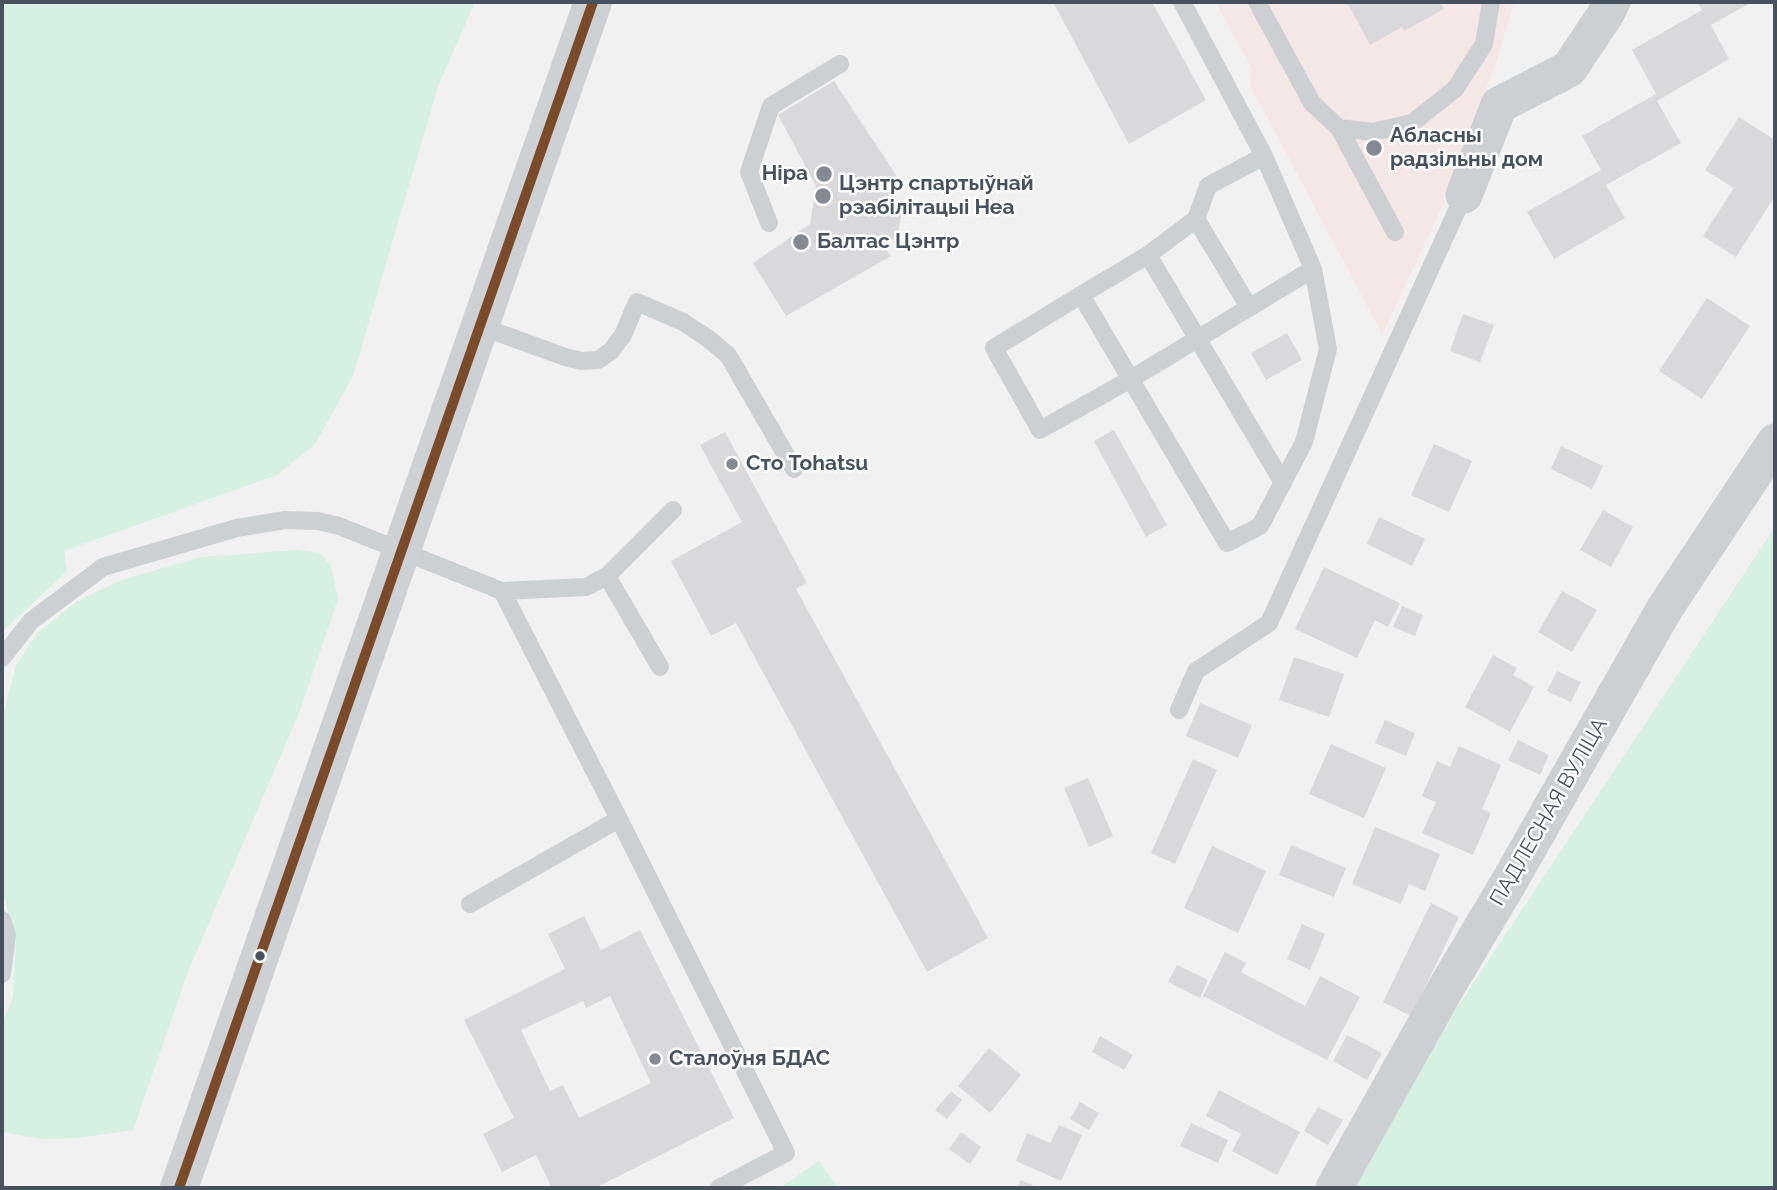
<!DOCTYPE html>
<html>
<head>
<meta charset="utf-8">
<style>
  body { margin:0 }
  #map { position:relative; width:1777px; height:1190px; overflow:hidden; background:#f2f1f1; font-family:Raleway,sans-serif }
  canvas { display:block }
  .frame { position:absolute; inset:0; border:4px solid #48525e; pointer-events:none }
</style>
</head>
<body>
<div id="map">
<canvas width="1777" height="1190"></canvas>
<div class="frame"></div>
</div>
<script>
const c = document.querySelector('canvas').getContext('2d');
c.lineJoin = 'round';
function fillPath(path, color) {
  c.fillStyle = color;
  c.fill(path, 'evenodd');
}
function poly(rows) {
  const path = new Path2D();
  for (const r of rows) {
    path.moveTo(r[0], r[1]);
    for (let i = 2; i < r.length; i += 2) path.lineTo(r[i], r[i + 1]);
  }
  return path;
}
function trace(path, color, width, dash) {
  c.strokeStyle = color;
  c.lineWidth = width;
  c.lineCap = dash ? 'butt' : 'round';
  c.setLineDash(dash || []);
  c.stroke(path);
}
function drawText(font, color, halo, rows, align = 'center') {
  c.font = font + ' Raleway,sans-serif';
  c.lineWidth = 5;
  c.setLineDash([]);
  c.textBaseline = 'middle';
  c.strokeStyle = halo;
  c.fillStyle = color;
  for (const [text, x, y, turn = 0] of rows) {
    c.save();
    c.translate(x, y);
    c.rotate((+turn || 0) * Math.PI / 180);
    c.textAlign = isNaN(turn) ? turn : align;
    if (halo) c.strokeText(text, 0, 0);
    c.fillText(text, 0, 0);
    c.restore();
  }
}
fillPath(poly([
  [1216,2,1514,2,1496,63,1440,212,1382,334,1250,85,1252,69]
]), '#f4e7e5');
fillPath(poly([
  [2,2,475,2,438,86,353,376,315,444,277,475,64,551,67,571,2,632],
  [1775,527,1775,1188,1346,1188,1354,1164],
  [297,550,320,553,331,566,338,599,299,713,187,974,133,1130,77,1138,43,1139,2,1132,2,1024,13,997,16,941,2,890,2,719,16,666,37,633,79,600,122,580,201,557],
  [819,1161,838,1188,780,1188]
]), '#d6f0e1');
fillPath(poly([
  [1053,2,1152,2,1206,100,1129,144],
  [1347,2,1440,2,1444,9,1404,31,1402,27,1370,45],
  [1697,2,1752,2,1711,25,1729,59,1657,101,1681,143,1606,185,1625,218,1554,259,1527,212,1601,170,1582,136,1656,94,1632,50,1702,10],
  [834,81,904,187,893,197,903,207,897,237,884,247,891,256,786,316,753,263,810,224,816,186,778,115],
  [1739,117,1775,140,1775,196,1736,257,1703,236,1734,188,1705,170],
  [1707,298,1750,326,1702,399,1659,371],
  [1463,314,1494,325,1480,362,1450,351],
  [1287,333,1302,360,1266,380,1251,353],
  [1114,430,1167,525,1146,537,1094,441],
  [725,432,807,583,796,589,988,938,927,972,736,623,711,636,671,561,742,522,700,445],
  [1434,444,1472,461,1449,512,1411,495],
  [1561,446,1603,466,1592,489,1551,469],
  [1603,510,1633,527,1611,567,1580,550],
  [1379,517,1425,539,1412,566,1367,544],
  [1324,567,1400,603,1388,627,1375,620,1357,658,1295,629],
  [1562,591,1597,610,1572,652,1538,632],
  [1402,606,1423,615,1415,636,1393,627],
  [1493,655,1517,668,1513,675,1534,687,1510,732,1465,707],
  [1294,657,1344,674,1329,717,1279,700],
  [1557,671,1581,682,1571,702,1547,691],
  [1200,703,1252,725,1238,758,1186,736],
  [1385,720,1415,733,1406,756,1375,743],
  [1518,740,1549,755,1540,775,1508,760],
  [1331,744,1386,768,1364,818,1309,794],
  [1459,746,1501,765,1482,809,1491,813,1473,855,1422,833,1436,802,1422,796,1437,761,1450,767],
  [1193,759,1217,770,1175,864,1151,853],
  [1088,778,1113,836,1089,847,1064,788],
  [1375,827,1440,854,1425,891,1409,884,1401,904,1352,884],
  [1291,845,1346,868,1334,897,1279,875],
  [1212,846,1266,871,1238,933,1184,908],
  [1431,903,1459,917,1411,1016,1383,1002],
  [584,916,601,950,640,930,734,1118,595,1188,552,1188,536,1155,502,1172,483,1134,514,1118,464,1020,565,969,548,934],
  [610,996,651,1083,579,1118,563,1085,550,1091,521,1030,583,1001,586,1008],
  [1302,924,1325,934,1310,970,1287,959],
  [1225,952,1246,963,1241,972,1305,1006,1320,976,1360,997,1327,1060,1203,996],
  [1177,965,1208,980,1200,998,1168,982],
  [1347,1035,1382,1053,1367,1080,1333,1061],
  [1100,1036,1133,1055,1124,1070,1092,1052],
  [989,1048,1021,1075,990,1113,958,1086],
  [1219,1090,1300,1132,1277,1175,1232,1151,1241,1134,1206,1116],
  [951,1091,962,1100,947,1119,935,1110],
  [1080,1102,1099,1113,1089,1130,1070,1119],
  [1318,1107,1343,1120,1328,1145,1304,1131],
  [1191,1123,1228,1140,1218,1163,1180,1146],
  [1059,1125,1082,1135,1061,1181,1016,1161,1027,1133,1050,1143],
  [961,1132,981,1147,970,1164,949,1149],
  [1021,1180,1038,1188,1017,1188]
]), '#d9d9db');
trace(poly([
  [1182,2,1264,156,1313,269,1328,349,1304,442,1260,526,1227,543,1081,295,1148,255,1196,219,1208,186,1264,156],
  [1257,2,1312,103,1339,128,1373,132,1412,123,1455,89,1484,44,1491,2],
  [1339,128,1395,232],
  [1196,219,1249,307],
  [769,223,749,172,771,106,840,64],
  [1148,255,1283,483],
  [1081,295,994,348,1040,430,1131,379,1313,269],
  [480,326,565,357,582,361,598,360,611,351,623,335,637,302,683,322,706,337,728,355,794,469],
  [607,576,673,510],
  [502,591,619,819,786,1153,719,1188],
  [2,658,31,621,103,567,237,528,285,520,318,521,339,526,502,591,586,587,607,576,660,667],
  [1179,710,1196,671,1269,623,1464,195],
  [470,904,619,819],
  [2,920,7,935,2,974]
]), '#cdd0d2', 18);
trace(poly([
  [1464,195,1499,105,1569,69,1605,15,1612,2],
  [1334,1188,1446,988,1509,882,1665,608,1775,442]
]), '#cdd0d2', 37);
trace(poly([
  [179,1188,593,2]
]), '#ced1d4', 38);
trace(poly([
  [179,1188,593,2]
]), '#7a4b2a', 10);
for (const [x, y, r, color] of [
  [1374,148,9,"#848a91"],
  [824,174,9,"#848a91"],
  [823,196,9,"#848a91"],
  [801,242,9,"#848a91"],
  [732,464,7,"#848a91"],
  [260,956,6,"#48525e"],
  [655,1059,7,"#848a91"]
]) {
  const dot = new Path2D();
  dot.arc(x, y, r, 0, 2 * Math.PI);
  c.fillStyle = color;
  c.fill(dot);
  trace(dot, '#fff', 2.5);
}
drawText('bold 21px', '#48525e', '#fff', [
  ["Абласны",1390,136],
  ["радзільны дом",1390,160],
  ["Ніра",808,174,"right"],
  ["Цэнтр спартыўнай",839,184],
  ["рэабілітацыі Неа",839,208],
  ["Балтас Цэнтр",817,242],
  ["Сто Tohatsu",746,464],
  ["Сталоўня БДАС",669,1059]
], 'left');
drawText('21px', '#48525e', '#fff', [
  ["ПАДЛЕСНАЯ ВУЛІЦА",1549,812,-60]
]);
</script>
</body>
</html>
